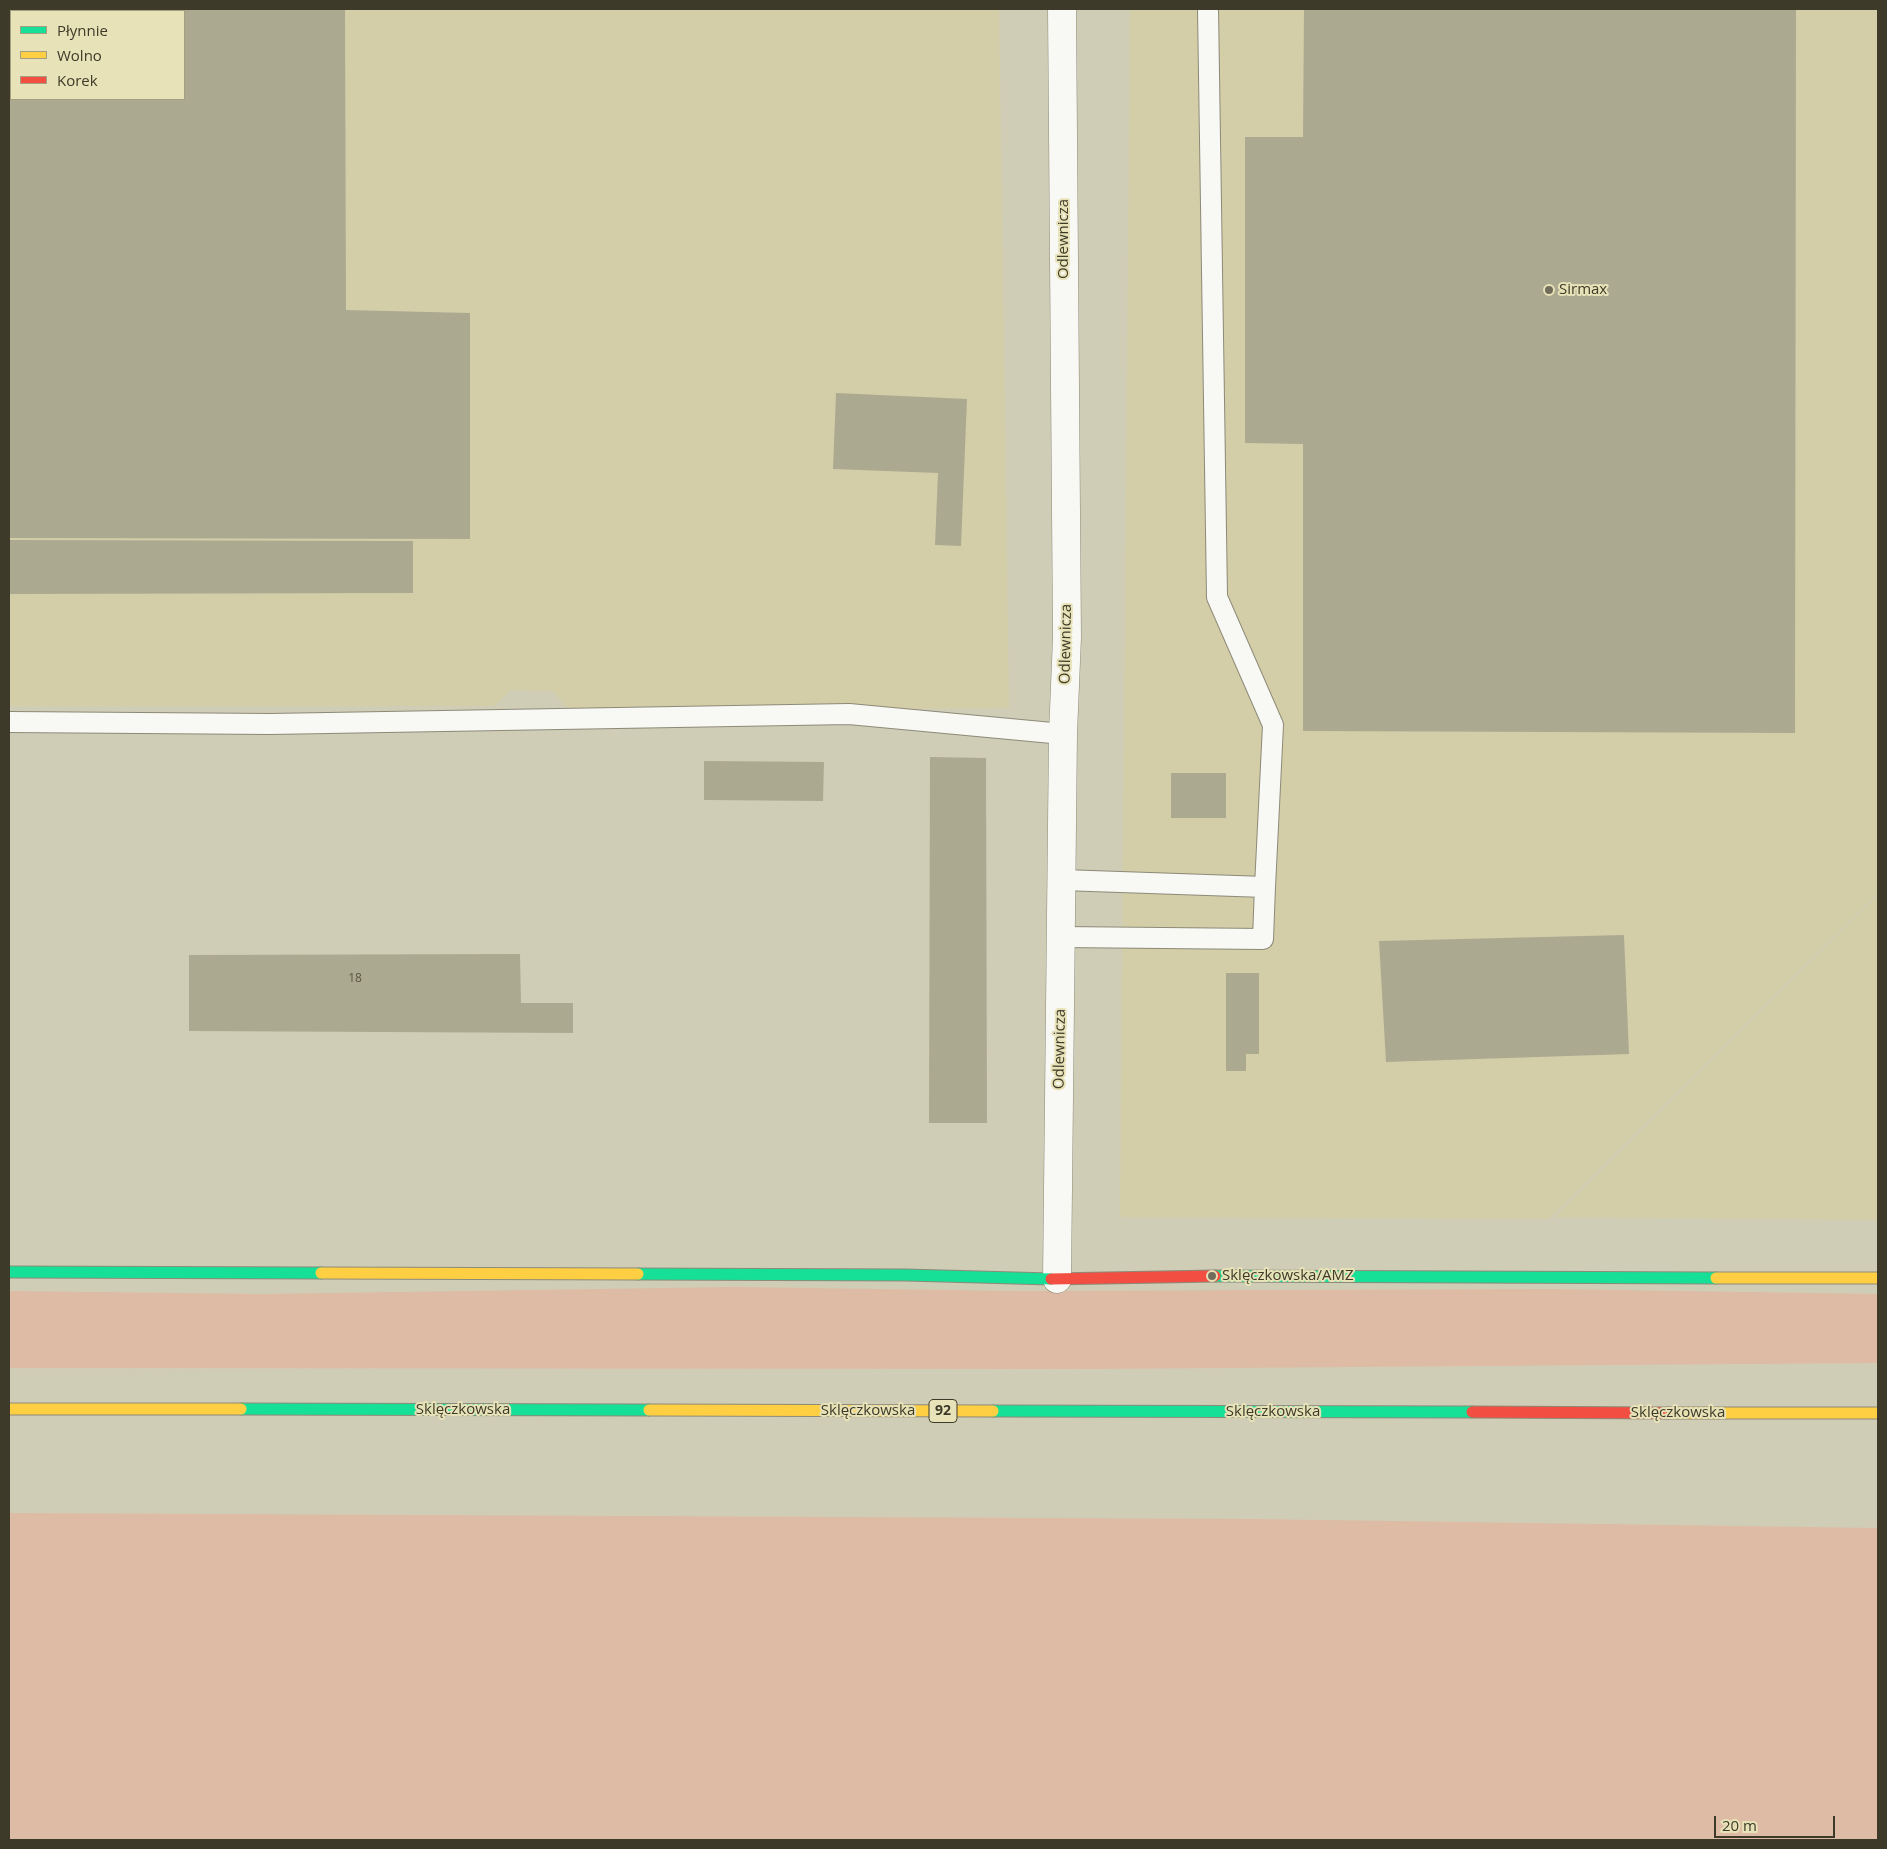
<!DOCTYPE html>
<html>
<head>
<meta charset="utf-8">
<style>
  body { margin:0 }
  #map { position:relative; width:1887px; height:1849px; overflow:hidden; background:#d0cdb6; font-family:"Open Sans",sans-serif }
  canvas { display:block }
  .frame { position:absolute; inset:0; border:10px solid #3d3a29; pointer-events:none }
  .legend { position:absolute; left:10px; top:10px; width:175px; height:90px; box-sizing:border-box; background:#e8e2b8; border:1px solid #a49f7f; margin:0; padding:6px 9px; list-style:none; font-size:15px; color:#3d3a29 }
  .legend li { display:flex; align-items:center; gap:10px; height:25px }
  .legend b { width:25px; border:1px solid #a49f7f }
  .scale { position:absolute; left:1714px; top:1816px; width:121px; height:22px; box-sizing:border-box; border:2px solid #3d3a29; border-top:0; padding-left:6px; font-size:15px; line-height:18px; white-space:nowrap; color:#3d3a29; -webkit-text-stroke:4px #e8e2b8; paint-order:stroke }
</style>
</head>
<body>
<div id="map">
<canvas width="1887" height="1849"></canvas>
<div class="frame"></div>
<ul class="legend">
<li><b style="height:6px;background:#16e098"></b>Płynnie</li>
<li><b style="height:6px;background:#ffcf43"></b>Wolno</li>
<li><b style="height:6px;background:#f24e42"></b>Korek</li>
</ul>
<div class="scale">20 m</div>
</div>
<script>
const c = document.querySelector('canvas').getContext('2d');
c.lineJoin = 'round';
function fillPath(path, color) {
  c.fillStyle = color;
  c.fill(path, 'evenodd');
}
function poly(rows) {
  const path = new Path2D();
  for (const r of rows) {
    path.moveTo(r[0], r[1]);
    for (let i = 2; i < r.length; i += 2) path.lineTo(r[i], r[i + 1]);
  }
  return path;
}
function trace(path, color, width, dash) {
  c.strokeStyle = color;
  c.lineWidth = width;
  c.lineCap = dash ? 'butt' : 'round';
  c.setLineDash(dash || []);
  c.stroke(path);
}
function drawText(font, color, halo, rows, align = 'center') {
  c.font = font + ' "Open Sans",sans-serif';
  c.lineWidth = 4;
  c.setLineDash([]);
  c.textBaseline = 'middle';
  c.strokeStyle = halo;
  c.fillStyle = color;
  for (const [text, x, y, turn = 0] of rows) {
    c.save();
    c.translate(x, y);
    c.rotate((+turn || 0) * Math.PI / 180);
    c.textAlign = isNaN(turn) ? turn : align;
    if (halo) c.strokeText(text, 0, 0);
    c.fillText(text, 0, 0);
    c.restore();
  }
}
fillPath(poly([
  [9,9,999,9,1009,708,570,711,553,691,511,690,494,706,9,706],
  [11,11,184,11,184,99,11,99],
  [1130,9,1878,9,1878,893,1549,1219,1120,1217],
  [1878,895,1878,1220,1555,1217]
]), '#d3cea8');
fillPath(poly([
  [733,1287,1021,1291,1550,1289,1878,1294,1878,1363,1093,1369,9,1368,9,1291,263,1294],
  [9,1513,1254,1519,1878,1528,1878,1840,9,1840]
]), '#debba5');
fillPath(poly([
  [9,9,345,9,346,310,470,313,470,539,9,538],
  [11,11,184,11,184,99,11,99],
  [1304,9,1796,9,1795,733,1303,731,1303,444,1245,443,1245,137,1303,137],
  [836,393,967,399,961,546,935,545,938,473,833,469],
  [9,540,413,541,413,593,9,594],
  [930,757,986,758,987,1123,929,1123],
  [704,761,824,762,823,801,704,800],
  [1171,773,1226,773,1226,818,1171,818],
  [1624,935,1629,1054,1386,1062,1379,941],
  [520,954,521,1003,573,1003,573,1033,189,1031,189,955],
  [1226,973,1259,973,1259,1054,1246,1054,1246,1071,1226,1071]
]), '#aca991');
const lane = poly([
  [9,722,270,724,849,714,1063,734],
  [1062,880,1265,887,1273,725,1217,597,1208,9],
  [1061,937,1263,939,1265,887]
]);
const street = poly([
  [1057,1279,1063,734,1067,637,1062,9]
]);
const fast = poly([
  [9,1272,321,1273],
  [638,1274,906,1275,1051,1279],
  [1215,1276,1716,1278],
  [241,1409,649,1410],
  [993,1411,1472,1412]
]);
const slow = poly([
  [321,1273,638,1274],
  [1716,1278,1878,1278],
  [9,1409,241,1409],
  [649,1410,993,1411],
  [1668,1413,1878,1413]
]);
const jam = poly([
  [1051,1279,1215,1276],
  [1472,1412,1668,1413]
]);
trace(lane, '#8d8a78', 22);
trace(street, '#8d8a78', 29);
trace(fast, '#8d8a78', 13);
trace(slow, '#8d8a78', 13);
trace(jam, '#8d8a78', 13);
trace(lane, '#f8f8f4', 20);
trace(street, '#f8f8f4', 28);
trace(fast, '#16e098', 11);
trace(slow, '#ffcf43', 11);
trace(jam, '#f24e42', 11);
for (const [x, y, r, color] of [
  [1549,290,5,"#706d5a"],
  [1212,1276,5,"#706d5a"]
]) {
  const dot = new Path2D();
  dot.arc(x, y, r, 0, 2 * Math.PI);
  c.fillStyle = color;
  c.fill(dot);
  trace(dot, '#e8e2b8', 2);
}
drawText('12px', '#595643', null, [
  ["18",355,979]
]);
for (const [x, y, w] of [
  [943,1411,28]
]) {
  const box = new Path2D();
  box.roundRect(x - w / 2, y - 11.5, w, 23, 4);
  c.fillStyle = '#e8e2b8';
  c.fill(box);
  trace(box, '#3d3a29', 1);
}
drawText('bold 14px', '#3d3a29', null, [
  ["92",943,1411]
]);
drawText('15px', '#3d3a29', '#e8e2b8', [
  ["Odlewnicza",1064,239,-90],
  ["Odlewnicza",1066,644,-89],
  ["Odlewnicza",1060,1049,-89],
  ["Sklęczkowska",463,1410],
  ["Sklęczkowska",868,1411],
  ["Sklęczkowska",1273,1412],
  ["Sklęczkowska",1678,1413]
]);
drawText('15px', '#3d3a29', '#e8e2b8', [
  ["Sirmax",1559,290],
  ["Sklęczkowska/AMZ",1222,1276]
], 'left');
</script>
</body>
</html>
